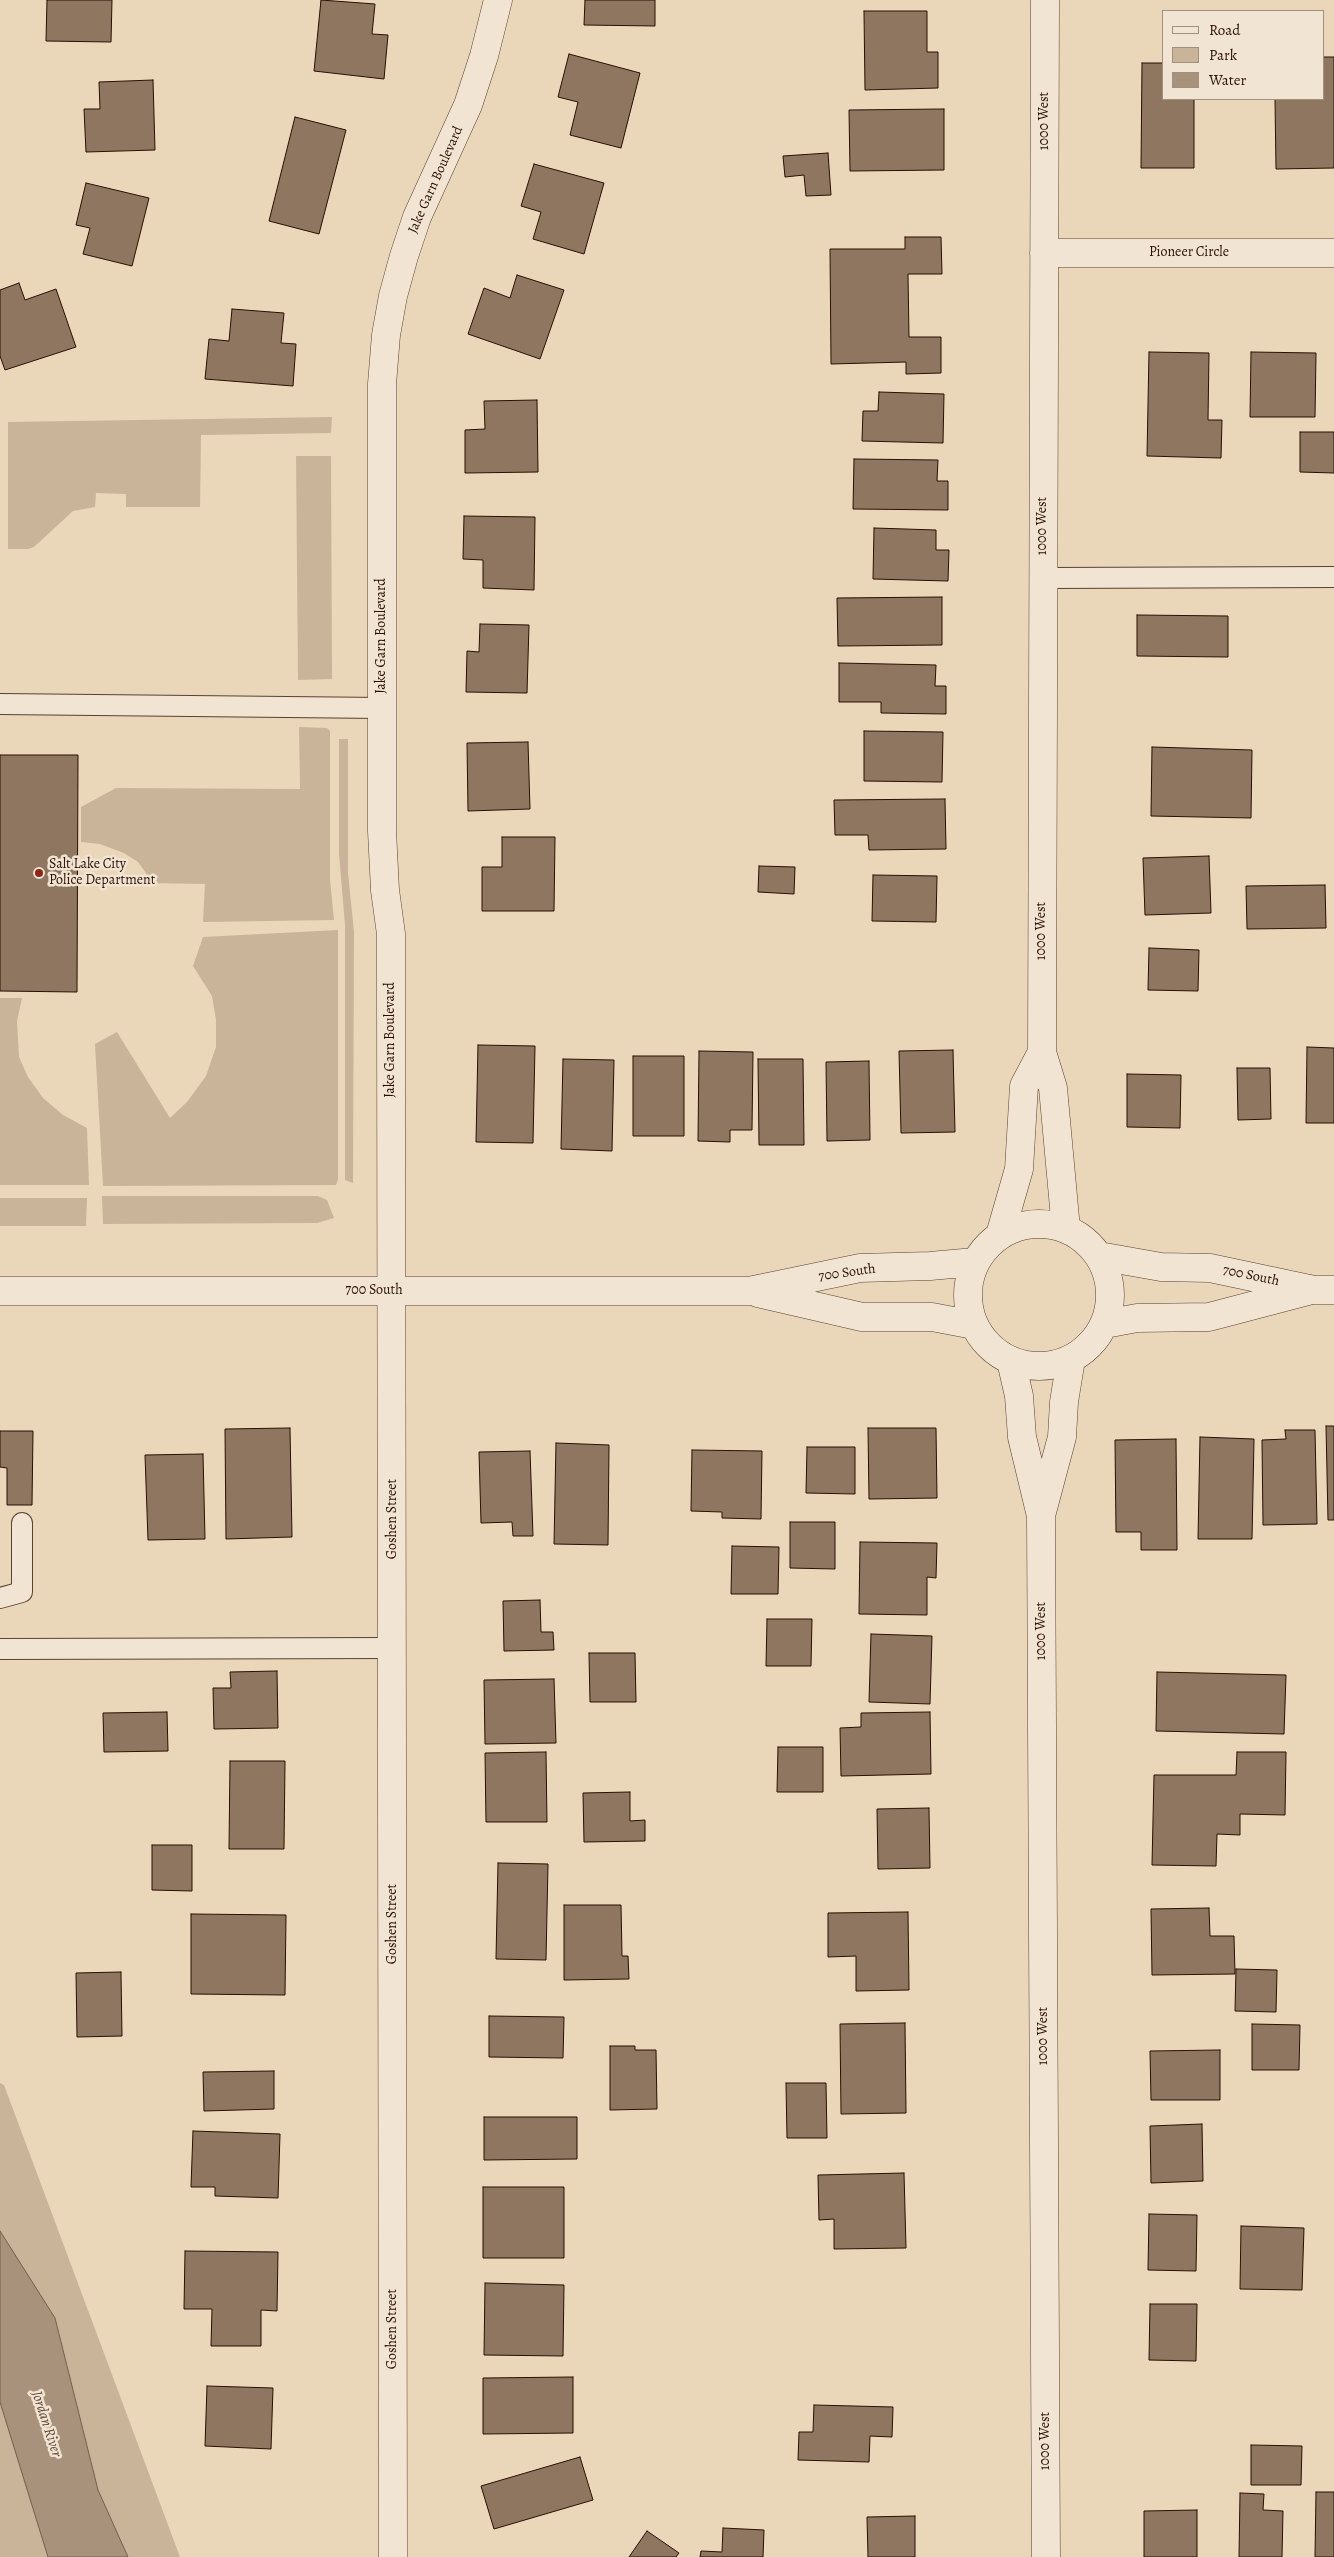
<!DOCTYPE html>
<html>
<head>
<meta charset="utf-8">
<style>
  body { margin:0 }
  #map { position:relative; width:1334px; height:2557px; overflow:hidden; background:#ead6b9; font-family:Alegreya,serif }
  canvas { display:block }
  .legend { position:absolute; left:1162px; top:10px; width:162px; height:90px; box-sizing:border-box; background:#f1e4d2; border:1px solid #a18f7f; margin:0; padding:6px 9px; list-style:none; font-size:15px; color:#2a0f02 }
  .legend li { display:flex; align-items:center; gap:10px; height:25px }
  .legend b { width:25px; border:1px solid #a18f7f }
</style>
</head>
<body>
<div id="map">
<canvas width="1334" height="2557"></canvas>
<ul class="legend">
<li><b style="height:6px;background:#f1e4d2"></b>Road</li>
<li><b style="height:14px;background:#c9b49a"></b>Park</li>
<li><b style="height:14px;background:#a9927b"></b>Water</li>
</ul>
</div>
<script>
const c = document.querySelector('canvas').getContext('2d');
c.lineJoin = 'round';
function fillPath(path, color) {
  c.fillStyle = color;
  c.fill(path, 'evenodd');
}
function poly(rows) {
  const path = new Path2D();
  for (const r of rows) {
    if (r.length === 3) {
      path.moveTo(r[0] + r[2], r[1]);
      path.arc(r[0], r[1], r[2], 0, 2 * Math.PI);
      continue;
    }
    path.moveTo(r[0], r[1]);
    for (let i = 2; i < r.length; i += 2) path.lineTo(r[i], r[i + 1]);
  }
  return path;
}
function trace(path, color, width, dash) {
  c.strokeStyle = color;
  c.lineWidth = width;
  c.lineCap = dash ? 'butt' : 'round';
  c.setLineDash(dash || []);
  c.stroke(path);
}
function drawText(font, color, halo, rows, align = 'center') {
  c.font = font + ' Alegreya,serif';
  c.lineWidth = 5;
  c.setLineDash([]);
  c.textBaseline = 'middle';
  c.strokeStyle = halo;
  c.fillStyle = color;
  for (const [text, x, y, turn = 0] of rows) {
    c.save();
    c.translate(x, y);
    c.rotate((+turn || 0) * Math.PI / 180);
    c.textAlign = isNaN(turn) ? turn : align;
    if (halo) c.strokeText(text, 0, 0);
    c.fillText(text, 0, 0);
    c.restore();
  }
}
fillPath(poly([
  [332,417,331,433,201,435,200,507,126,507,126,494,96,493,95,507,73,511,34,547,28,549,8,549,8,422],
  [296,456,331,456,332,679,298,680],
  [299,727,327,728,330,731,330,879,334,920,203,922,205,884,147,883,146,873,138,862,124,853,100,844,81,842,81,807,116,788,300,789],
  [339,739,348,739,348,873,354,932,353,1183,345,1180,345,925,339,854],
  [338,930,338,1179,336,1185,103,1186,95,1044,117,1032,170,1118,187,1102,206,1076,216,1047,216,1020,212,996,193,966,203,937],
  [0,998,22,998,17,1021,19,1057,28,1077,43,1098,63,1115,87,1128,89,1185,0,1185],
  [102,1196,318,1196,327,1200,334,1218,317,1223,103,1224],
  [0,1198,87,1198,86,1226,0,1226],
  [0,2083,4,2085,180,2557,0,2557]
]), '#c9b49a');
const water = poly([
  [0,2231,55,2318,98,2490,128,2557,48,2557,0,2402,0,2231]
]);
fillPath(water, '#a9927b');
trace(water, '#765e4b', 1);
const building = poly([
  [47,0,112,0,111,42,46,41,47,0],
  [321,0,375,4,372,34,388,35,384,79,314,71,321,0],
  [585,0,655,0,655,26,584,25,585,0],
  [864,11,927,11,927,52,938,52,938,88,865,90,864,11],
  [569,54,640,73,621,148,570,135,578,102,558,97,569,54],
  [1323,57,1334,57,1334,168,1276,169,1275,99,1323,99,1323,57],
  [1142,63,1163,63,1163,99,1194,99,1194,168,1141,168,1142,63],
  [153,80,155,150,86,152,84,109,100,109,99,82,153,80],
  [944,109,944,170,850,171,849,110,944,109],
  [295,117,346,130,319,234,269,221,295,117],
  [828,153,831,195,806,196,804,175,785,177,783,156,828,153],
  [534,164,604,183,584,254,533,239,541,212,521,206,534,164],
  [86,183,149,198,132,266,83,254,90,228,76,225,86,183],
  [905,237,941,237,942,274,908,274,909,337,941,337,941,373,906,374,906,362,831,364,830,249,905,249,905,237],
  [517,275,564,290,540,359,468,334,484,288,510,298,517,275],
  [19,283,25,300,56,289,76,347,5,370,0,356,0,290,19,283],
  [232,309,284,313,281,343,296,344,293,386,205,379,209,339,229,341,232,309],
  [1149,352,1209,353,1208,420,1222,420,1221,458,1147,456,1149,352],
  [1251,352,1316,353,1315,417,1250,417,1251,352],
  [879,392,944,394,943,443,862,441,863,411,878,411,879,392],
  [537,400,538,472,465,473,465,430,485,429,484,401,537,400],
  [1300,432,1334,432,1334,473,1300,472,1300,432],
  [854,459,938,460,937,481,948,481,948,510,853,509,854,459],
  [464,516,535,517,534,590,483,588,483,560,463,559,464,516],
  [874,528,936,530,936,550,949,550,948,581,873,579,874,528],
  [942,597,942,645,838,646,837,598,942,597],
  [1137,615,1228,616,1228,657,1137,656,1137,615],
  [480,624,529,625,527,693,466,692,467,651,479,652,480,624],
  [839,663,936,665,935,686,946,686,946,714,881,713,881,702,839,702,839,663],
  [864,731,943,732,942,782,864,781,864,731],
  [528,742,530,809,468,811,467,743,528,742],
  [1152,747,1252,750,1251,818,1151,816,1152,747],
  [0,755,78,755,77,992,0,991,0,755],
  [945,799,946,849,869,850,868,835,835,835,834,800,945,799],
  [502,837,555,837,554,911,482,911,482,867,502,867,502,837],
  [1209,856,1211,913,1145,915,1143,858,1209,856],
  [759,866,795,867,794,894,758,892,759,866],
  [873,875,937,876,936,922,872,921,873,875],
  [1325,885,1326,928,1247,929,1246,886,1325,885],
  [1149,948,1199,950,1198,991,1148,990,1149,948],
  [478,1045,535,1046,533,1143,476,1142,478,1045],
  [1307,1047,1334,1048,1334,1123,1306,1123,1307,1047],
  [953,1050,955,1132,901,1133,899,1051,953,1050],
  [699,1051,753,1052,752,1130,730,1130,730,1142,698,1141,699,1051],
  [633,1056,684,1056,684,1136,633,1136,633,1056],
  [563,1059,614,1060,612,1151,561,1149,563,1059],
  [758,1059,803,1059,804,1145,759,1145,758,1059],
  [869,1061,870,1140,827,1141,826,1062,869,1061],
  [1237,1068,1270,1068,1271,1119,1238,1120,1237,1068],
  [1127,1074,1181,1075,1180,1128,1127,1127,1127,1074],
  [1326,1426,1334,1426,1334,1520,1328,1520,1326,1426],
  [290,1428,292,1537,226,1539,225,1429,290,1428],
  [868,1428,936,1428,937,1498,869,1499,868,1428],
  [1285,1430,1315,1430,1317,1524,1263,1525,1262,1440,1286,1439,1285,1430],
  [0,1431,33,1431,32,1505,7,1505,7,1468,0,1467,0,1431],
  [1200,1437,1254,1439,1252,1539,1198,1539,1200,1437],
  [1176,1439,1177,1550,1141,1550,1141,1532,1116,1532,1115,1440,1176,1439],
  [556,1443,609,1445,608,1545,554,1544,556,1443],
  [807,1447,855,1447,855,1494,806,1493,807,1447],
  [692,1450,762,1451,761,1519,722,1518,722,1512,691,1511,692,1450],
  [530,1451,533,1536,513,1536,512,1522,481,1523,479,1452,530,1451],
  [203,1454,205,1539,148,1540,145,1455,203,1454],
  [790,1522,835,1522,835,1569,790,1568,790,1522],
  [860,1542,937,1543,936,1578,927,1577,927,1615,859,1614,860,1542],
  [732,1546,779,1547,778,1594,731,1594,732,1546],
  [540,1600,541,1632,553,1632,554,1650,504,1651,503,1601,540,1600],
  [767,1619,812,1619,811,1666,766,1666,767,1619],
  [871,1634,932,1636,930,1704,869,1702,871,1634],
  [589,1653,635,1653,636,1702,590,1702,589,1653],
  [277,1671,278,1728,214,1729,213,1688,231,1688,230,1672,277,1671],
  [1157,1672,1286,1675,1284,1734,1156,1731,1157,1672],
  [554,1679,556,1743,485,1744,484,1680,554,1679],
  [167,1712,168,1751,104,1752,103,1713,167,1712],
  [930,1712,931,1774,841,1776,840,1728,861,1727,861,1713,930,1712],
  [778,1747,823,1747,823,1792,777,1792,778,1747],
  [546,1752,547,1822,486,1822,485,1753,546,1752],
  [1237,1752,1286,1752,1285,1815,1240,1814,1240,1835,1217,1834,1216,1866,1152,1865,1154,1775,1236,1775,1237,1752],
  [230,1761,285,1761,284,1849,229,1849,230,1761],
  [630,1792,630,1821,645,1820,645,1841,584,1842,583,1793,630,1792],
  [929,1808,930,1868,878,1869,877,1809,929,1808],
  [152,1845,192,1845,192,1891,152,1890,152,1845],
  [498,1863,548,1864,546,1960,496,1959,498,1863],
  [564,1905,621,1905,622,1956,628,1956,629,1979,564,1980,564,1905],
  [1209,1908,1210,1936,1234,1936,1235,1974,1152,1975,1151,1909,1209,1908],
  [908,1912,909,1990,856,1991,856,1956,828,1957,828,1913,908,1912],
  [191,1914,286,1915,285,1995,191,1994,191,1914],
  [1236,1969,1277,1970,1276,2012,1235,2011,1236,1969],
  [121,1972,122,2036,77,2037,76,1973,121,1972],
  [489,2016,564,2017,563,2058,489,2057,489,2016],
  [905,2023,906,2113,841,2114,840,2024,905,2023],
  [1252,2024,1300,2025,1299,2070,1252,2070,1252,2024],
  [610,2046,635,2046,635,2050,656,2050,657,2109,610,2110,610,2046],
  [1220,2050,1220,2100,1151,2100,1150,2051,1220,2050],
  [274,2071,274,2109,204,2111,203,2072,274,2071],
  [786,2083,826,2083,827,2138,787,2138,786,2083],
  [484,2117,577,2117,577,2159,484,2160,484,2117],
  [1202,2124,1203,2181,1151,2183,1150,2126,1202,2124],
  [193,2131,280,2134,278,2198,215,2196,215,2187,191,2187,193,2131],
  [904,2173,906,2248,834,2249,834,2219,819,2220,818,2175,904,2173],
  [483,2187,564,2187,564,2258,483,2258,483,2187],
  [1149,2214,1197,2215,1196,2271,1148,2270,1149,2214],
  [1241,2226,1304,2228,1302,2290,1240,2289,1241,2226],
  [185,2251,278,2252,277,2311,261,2310,261,2346,211,2346,212,2309,184,2309,185,2251],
  [485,2283,564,2285,563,2356,484,2355,485,2283],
  [1150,2304,1197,2304,1196,2361,1149,2360,1150,2304],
  [573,2377,573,2433,483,2434,483,2378,573,2377],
  [207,2386,273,2388,271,2449,205,2446,207,2386],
  [814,2405,893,2407,892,2437,870,2436,869,2462,798,2460,799,2432,813,2432,814,2405],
  [1251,2445,1302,2446,1301,2485,1251,2485,1251,2445],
  [580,2457,593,2500,494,2529,481,2486,580,2457],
  [1316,2492,1334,2492,1334,2557,1315,2557,1316,2492],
  [1240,2493,1264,2494,1263,2510,1283,2511,1282,2557,1239,2557,1240,2493],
  [1197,2510,1197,2557,1144,2557,1144,2511,1197,2510],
  [915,2516,915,2557,868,2557,867,2517,915,2516],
  [723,2528,764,2530,763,2557,700,2557,701,2551,722,2552,723,2528],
  [647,2531,679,2553,676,2557,629,2557,647,2531]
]);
fillPath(building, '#8e7661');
trace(building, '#2a0f02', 1);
const lane = poly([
  [1043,578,1334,577],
  [0,704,382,708],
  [0,1598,22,1592,22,1523],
  [0,1649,393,1648]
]);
const street = poly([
  [1045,0,1042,1052,1053,1088,1066,1229],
  [1044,253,1334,253],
  [1039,1295,71],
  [1000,1235,1019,1169,1024,1086,1042,1052],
  [1099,1256,1161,1267,1210,1268,1314,1290,1334,1290],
  [0,1291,749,1291,860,1268,930,1266,975,1262],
  [758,1293,862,1317,932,1317,974,1325],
  [1105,1324,1137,1318,1209,1317,1308,1291],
  [1011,1361,1019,1396,1022,1437,1041,1516,1046,2557],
  [1042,1512,1062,1437,1064,1402,1071,1359],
  [393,2557,391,983,391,934,385,890,382,831,382,384,386,335,393,296,404,256,417,217,468,105,484,56,498,0]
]);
trace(lane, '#5a4130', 22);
trace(street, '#5a4130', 29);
trace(lane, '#f1e4d2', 20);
trace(street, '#f1e4d2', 28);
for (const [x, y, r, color] of [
  [39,873,5,"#8f2418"]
]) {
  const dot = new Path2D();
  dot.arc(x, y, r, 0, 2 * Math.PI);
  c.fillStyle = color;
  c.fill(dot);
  trace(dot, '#f1e4d2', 2);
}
drawText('14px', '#2a0f02', '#f1e4d2', [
  ["1000 West",1045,121,-90],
  ["Jake Garn Boulevard",436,180,-66],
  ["Pioneer Circle",1189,253],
  ["1000 West",1043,526,-90],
  ["Jake Garn Boulevard",382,636,-90],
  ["1000 West",1042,931,-90],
  ["Jake Garn Boulevard",391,1040,-90],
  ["700 South",847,1273,-8],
  ["700 South",1251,1276,12],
  ["700 South",374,1291],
  ["Goshen Street",393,1519,-90],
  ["1000 West",1042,1631,-90],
  ["Goshen Street",393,1924,-90],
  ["1000 West",1044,2036,-90],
  ["Goshen Street",393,2329,-90],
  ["1000 West",1046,2441,-90]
]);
drawText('14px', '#2a0f02', '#f1e4d2', [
  ["Salt Lake City",49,865],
  ["Police Department",49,881]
], 'left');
drawText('italic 15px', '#634a38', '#f1e4d2', [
  ["Jordan River",46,2424,72]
]);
</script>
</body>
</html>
